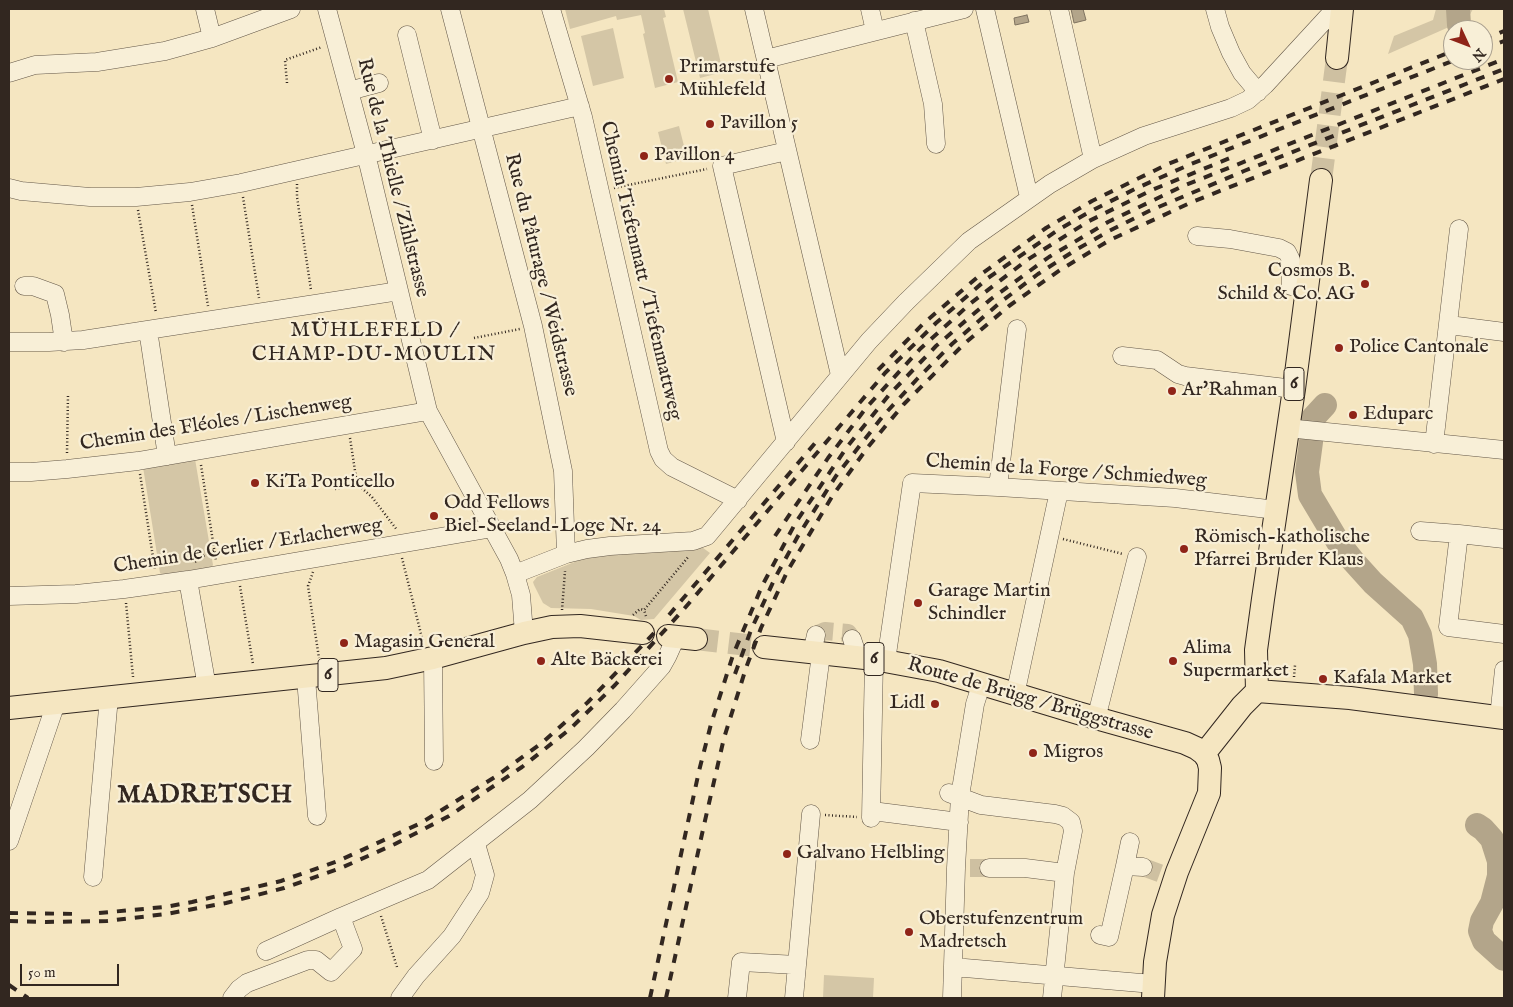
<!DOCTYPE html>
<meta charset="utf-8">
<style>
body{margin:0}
#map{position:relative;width:1513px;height:1007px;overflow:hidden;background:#f5e6c1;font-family:"IM FELL English",serif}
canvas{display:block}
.frame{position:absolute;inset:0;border:10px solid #322720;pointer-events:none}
.north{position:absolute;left:1443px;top:20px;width:50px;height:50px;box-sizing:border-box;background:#f8efd7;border:1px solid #a99f8e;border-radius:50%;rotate:133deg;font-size:14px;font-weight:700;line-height:20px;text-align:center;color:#322720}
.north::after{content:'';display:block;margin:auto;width:18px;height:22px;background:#8f2418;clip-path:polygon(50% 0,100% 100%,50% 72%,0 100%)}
.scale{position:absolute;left:20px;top:964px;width:99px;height:22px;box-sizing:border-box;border:2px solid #322720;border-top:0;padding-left:6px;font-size:15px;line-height:18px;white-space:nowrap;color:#322720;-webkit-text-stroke:4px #f8efd7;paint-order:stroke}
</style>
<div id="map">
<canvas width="1513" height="1007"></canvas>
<div class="frame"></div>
<div class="north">N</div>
<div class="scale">50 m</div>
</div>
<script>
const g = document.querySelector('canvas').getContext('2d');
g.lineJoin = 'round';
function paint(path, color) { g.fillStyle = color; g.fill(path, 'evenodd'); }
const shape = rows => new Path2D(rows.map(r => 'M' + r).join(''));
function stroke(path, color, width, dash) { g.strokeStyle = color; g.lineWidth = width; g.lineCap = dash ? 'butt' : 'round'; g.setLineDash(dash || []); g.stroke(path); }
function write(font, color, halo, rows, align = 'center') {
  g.font = font + ' "IM FELL English",serif'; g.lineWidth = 4.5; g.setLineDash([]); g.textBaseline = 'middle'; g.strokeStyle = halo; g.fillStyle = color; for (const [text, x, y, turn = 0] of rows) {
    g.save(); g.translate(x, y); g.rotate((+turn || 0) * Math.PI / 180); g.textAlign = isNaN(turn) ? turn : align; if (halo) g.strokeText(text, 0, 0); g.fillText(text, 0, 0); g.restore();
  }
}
const green = shape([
 [565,9,666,9,664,9,666,17,663,18,678,82,655,88,643,34,645,33,641,15,617,20,616,16,570,29],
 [683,9,708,9,723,72,700,78],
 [1436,9,1473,9,1468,18,1451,18,1449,27,1388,54,1394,36,1433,20],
 [613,28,624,78,593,86,581,36],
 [679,126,687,158,666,164,658,132],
 [195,459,213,565,210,569,165,577,160,573,143,467],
 [699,545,710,553,654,619,641,620,634,616,591,609,551,608,543,603,534,585,533,582,537,577,597,553],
 [824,975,874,978,873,998,823,998]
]);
const water = shape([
 [1071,9,1083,9,1086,20,1074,23,1071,9],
 [1027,15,1029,22,1015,25,1014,18,1027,15]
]);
const river = shape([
 [1458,9,1459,25],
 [1313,418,1325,405],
 [1311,442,1307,472,1310,495,1338,542,1354,562,1373,583,1412,618,1420,635,1425,664,1426,694],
 [1477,825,1483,829,1492,839,1499,861,1499,876,1492,903,1482,921,1480,931,1484,941,1504,959]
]);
const minorTunnel = shape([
 [816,635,825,631,848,633,852,639],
 [1143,867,1162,874],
 [970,868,989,868]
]);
const majorTunnel = shape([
 [1321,180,1337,58],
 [696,639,764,647]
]);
const path = shape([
 [287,83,285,60,322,47],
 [297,184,297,197,311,290],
 [614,188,707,169],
 [243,197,259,298],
 [192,205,208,306],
 [138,210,156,313],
 [474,338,520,329],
 [350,438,357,484,372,497,397,530],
 [67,453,68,395],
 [201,465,216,561],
 [140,474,155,570],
 [335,489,357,484],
 [1063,539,1123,554],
 [402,558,423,642],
 [195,562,206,554,215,550],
 [313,572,308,586,319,658],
 [240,586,253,664],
 [126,603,133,677],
 [562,610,565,571],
 [633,615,640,609,644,610],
 [646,616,644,610,689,556],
 [1220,671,1236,675],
 [1294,677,1295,665],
 [825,815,857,817],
 [381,916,397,967]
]);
const minor = shape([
 [205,9,212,38],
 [327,9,366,154,428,411,509,559,515,574,521,595,524,633],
 [450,9,533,326,563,471,566,554],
 [551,9,583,117,659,451,663,459,672,467,738,500],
 [754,9,840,375],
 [870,9,875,31],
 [985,9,1029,197],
 [1059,9,1093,159],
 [1215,9,1220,27,1231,53,1242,73,1258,92],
 [914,21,933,104,936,144],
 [407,35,433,140],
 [766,59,964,9],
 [9,73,35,65,97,62,165,51,212,38,291,9],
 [349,91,379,83],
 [9,188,21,191,90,197,136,197,190,192,241,183,580,106],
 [1197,236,1230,239,1279,248,1287,252,1291,260,1291,286,1306,287],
 [24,286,33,286,55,294,60,315,64,342],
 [1449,325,1504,332],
 [148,330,167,456],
 [9,342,49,342,83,340,399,291],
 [1122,356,1157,360,1178,374,1185,376,1294,389],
 [1287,428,1504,450],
 [786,442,722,166,787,151],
 [1434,444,1459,229],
 [9,472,31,472,67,469,138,461,428,411],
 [998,487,1017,329],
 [1420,531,1459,534],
 [1504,539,1459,534,1448,627,1504,634],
 [515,574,566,554,587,549,610,546,693,541,707,536,869,341,906,302,969,241,1050,184,1093,159,1144,136,1231,108,1248,100,1265,85,1335,9],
 [188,580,207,687],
 [9,596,76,594,124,589,188,580,493,528],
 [852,639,858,657],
 [812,653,816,635],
 [433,658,434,761],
 [886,661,912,483,998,487,1175,498,1276,510],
 [306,678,317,816],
 [1015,695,1059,491],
 [1499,717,1504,670],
 [1096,719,1137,557],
 [810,740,821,654],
 [949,793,981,805,1055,814,1063,816,1071,822,1073,831,1065,873,1052,998],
 [872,811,959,822],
 [871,818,874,659],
 [9,841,56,703],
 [1125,866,1130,842],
 [989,868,1025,868,1065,873],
 [93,877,109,697],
 [1100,935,1109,937,1125,866,1143,867],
 [266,951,341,917],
 [953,967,1153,984],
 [232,998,239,989,247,983,308,960,316,960,331,972,353,949,341,917,428,880,530,800,586,748,623,710,662,666,667,657,676,637],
 [400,998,416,976,452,936,480,893,485,875,476,844],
 [737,998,741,962,797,965,811,814],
 [794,998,797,965],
 [952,998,956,868,960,796,975,704,981,685]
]);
const major = shape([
 [1337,58,1342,9],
 [668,636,696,639],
 [764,647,874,659,939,671,1078,713,1185,743,1196,748,1204,754,1208,760,1210,768,1209,793,1177,872,1163,915,1155,962,1153,998],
 [1257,691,1256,650,1263,599,1294,389,1321,180],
 [1257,691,1350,698,1504,718],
 [9,708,386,668,433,658,524,633,552,627,580,626,643,633],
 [1204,754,1242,706,1257,691]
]);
const rail = shape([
 [1483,40,1504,31],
 [1483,49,1504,41],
 [878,370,924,323,980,275,1046,228,1092,201,1168,164,1453,51],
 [775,536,828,458,866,408,920,349,971,303,1027,260,1089,221,1152,190,1235,156],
 [669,615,816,442],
 [735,674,751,630,775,578,798,536,836,476,883,416,918,378,952,344,1002,301,1038,274,1074,251,1109,231,1149,211,1244,171,1504,69],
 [9,913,81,914],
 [99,913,165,907,192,902,281,881,338,861,421,823,495,777,543,742,588,702,656,631],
 [9,921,46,922,107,921,166,914,226,903,284,888,341,868,395,844,449,816,522,767,570,729,615,685,684,609,885,373,936,323,988,278,1058,230,1091,211,1137,188,1191,164,1455,60],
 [9,985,28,998],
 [650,998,699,771,711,724,733,655,762,586,796,522,847,447,889,395,936,346,991,299,1049,257,1108,222,1183,186,1504,59],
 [666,998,704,825,724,738,746,668,761,628,788,570,833,495,868,447,904,404,964,344,1009,306,1060,270,1110,240,1192,202,1504,79]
]);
const markers = [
 [669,79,5,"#8f2418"],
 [710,124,5,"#8f2418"],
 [644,156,5,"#8f2418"],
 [1365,284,5,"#8f2418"],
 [1339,348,5,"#8f2418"],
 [1172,391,5,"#8f2418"],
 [1353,415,5,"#8f2418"],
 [255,483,5,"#8f2418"],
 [434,516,5,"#8f2418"],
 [1184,549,5,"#8f2418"],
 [918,603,5,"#8f2418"],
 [344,643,5,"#8f2418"],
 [541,661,5,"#8f2418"],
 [1173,661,5,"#8f2418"],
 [1323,679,5,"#8f2418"],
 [935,704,5,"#8f2418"],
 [1033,753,5,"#8f2418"],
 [787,854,5,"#8f2418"],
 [909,932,5,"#8f2418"]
];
const shields = [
 [1294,384,20],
 [874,659,20],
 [328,675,20]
];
const shieldNames = [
 ["6",1294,384],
 ["6",874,659],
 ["6",328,675]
];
const poiNames = [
 ["Primarstufe",679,68],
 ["Mühlefeld",679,91],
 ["Pavillon 5",720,124],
 ["Pavillon 4",654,156],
 ["Cosmos B.",1355,272,"right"],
 ["Schild & Co. AG",1355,295,"right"],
 ["Police Cantonale",1349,348],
 ["Ar'Rahman",1182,391],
 ["Eduparc",1363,415],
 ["KiTa Ponticello",265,483],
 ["Odd Fellows",444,504],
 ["Biel-Seeland-Loge Nr. 24",444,527],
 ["Römisch-katholische",1194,538],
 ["Pfarrei Bruder Klaus",1194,561],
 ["Garage Martin",928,592],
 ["Schindler",928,615],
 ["Magasin General",354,643],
 ["Alima",1183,649],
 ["Supermarket",1183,672],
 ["Alte Bäckerei",551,661],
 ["Kafala Market",1333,679],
 ["Lidl",925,704,"right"],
 ["Migros",1043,753],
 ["Galvano Helbling",797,854],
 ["Oberstufenzentrum",919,920],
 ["Madretsch",919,943]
];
const streetNames = [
 ["Rue de la Thielle / Zihlstrasse",392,178,76],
 ["Chemin Tiefenmatt / Tiefenmattweg",640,271,77],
 ["Rue du Pâturage / Weidstrasse",540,275,76],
 ["Chemin des Fléoles / Lischenweg",216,424,-9],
 ["Chemin de la Forge / Schmiedweg",1066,472,4],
 ["Chemin de Cerlier / Erlacherweg",248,547,-9],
 ["Route de Brügg / Brüggstrasse",1030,700,16]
];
const neighbourhoodNames = [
 ["MÜHLEFELD /",374,332],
 ["CHAMP-DU-MOULIN",374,356]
];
const districtNames = [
 ["MADRETSCH",205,797]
];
paint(green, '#d4c6a6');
paint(water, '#b3a58a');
stroke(water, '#7f7360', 1);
stroke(river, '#b3a58a', 24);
stroke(minorTunnel, '#cec0a1', 18, [18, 9]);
stroke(majorTunnel, '#cec0a1', 22, [22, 11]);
stroke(minor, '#635748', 19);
stroke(major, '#322720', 24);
stroke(path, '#322720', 2.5, [1, 2.5]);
stroke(minor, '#f8efd7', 18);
stroke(major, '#f5e6c1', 22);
stroke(rail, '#322720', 4, [9, 9]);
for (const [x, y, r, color] of markers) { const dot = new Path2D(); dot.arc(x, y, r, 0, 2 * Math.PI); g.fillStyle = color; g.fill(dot); stroke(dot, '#f8efd7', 2); }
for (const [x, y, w] of shields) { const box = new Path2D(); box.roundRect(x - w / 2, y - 16.5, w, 33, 4); g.fillStyle = '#f8efd7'; g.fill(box); stroke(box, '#322720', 1); }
write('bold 19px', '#322720', null, shieldNames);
write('20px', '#322720', '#f8efd7', poiNames, 'left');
write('20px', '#322720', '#f8efd7', streetNames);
g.letterSpacing = '1px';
write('21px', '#322720', '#f8efd7', neighbourhoodNames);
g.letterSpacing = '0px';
g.letterSpacing = '1px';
write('bold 25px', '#322720', '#f8efd7', districtNames);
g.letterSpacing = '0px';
</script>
